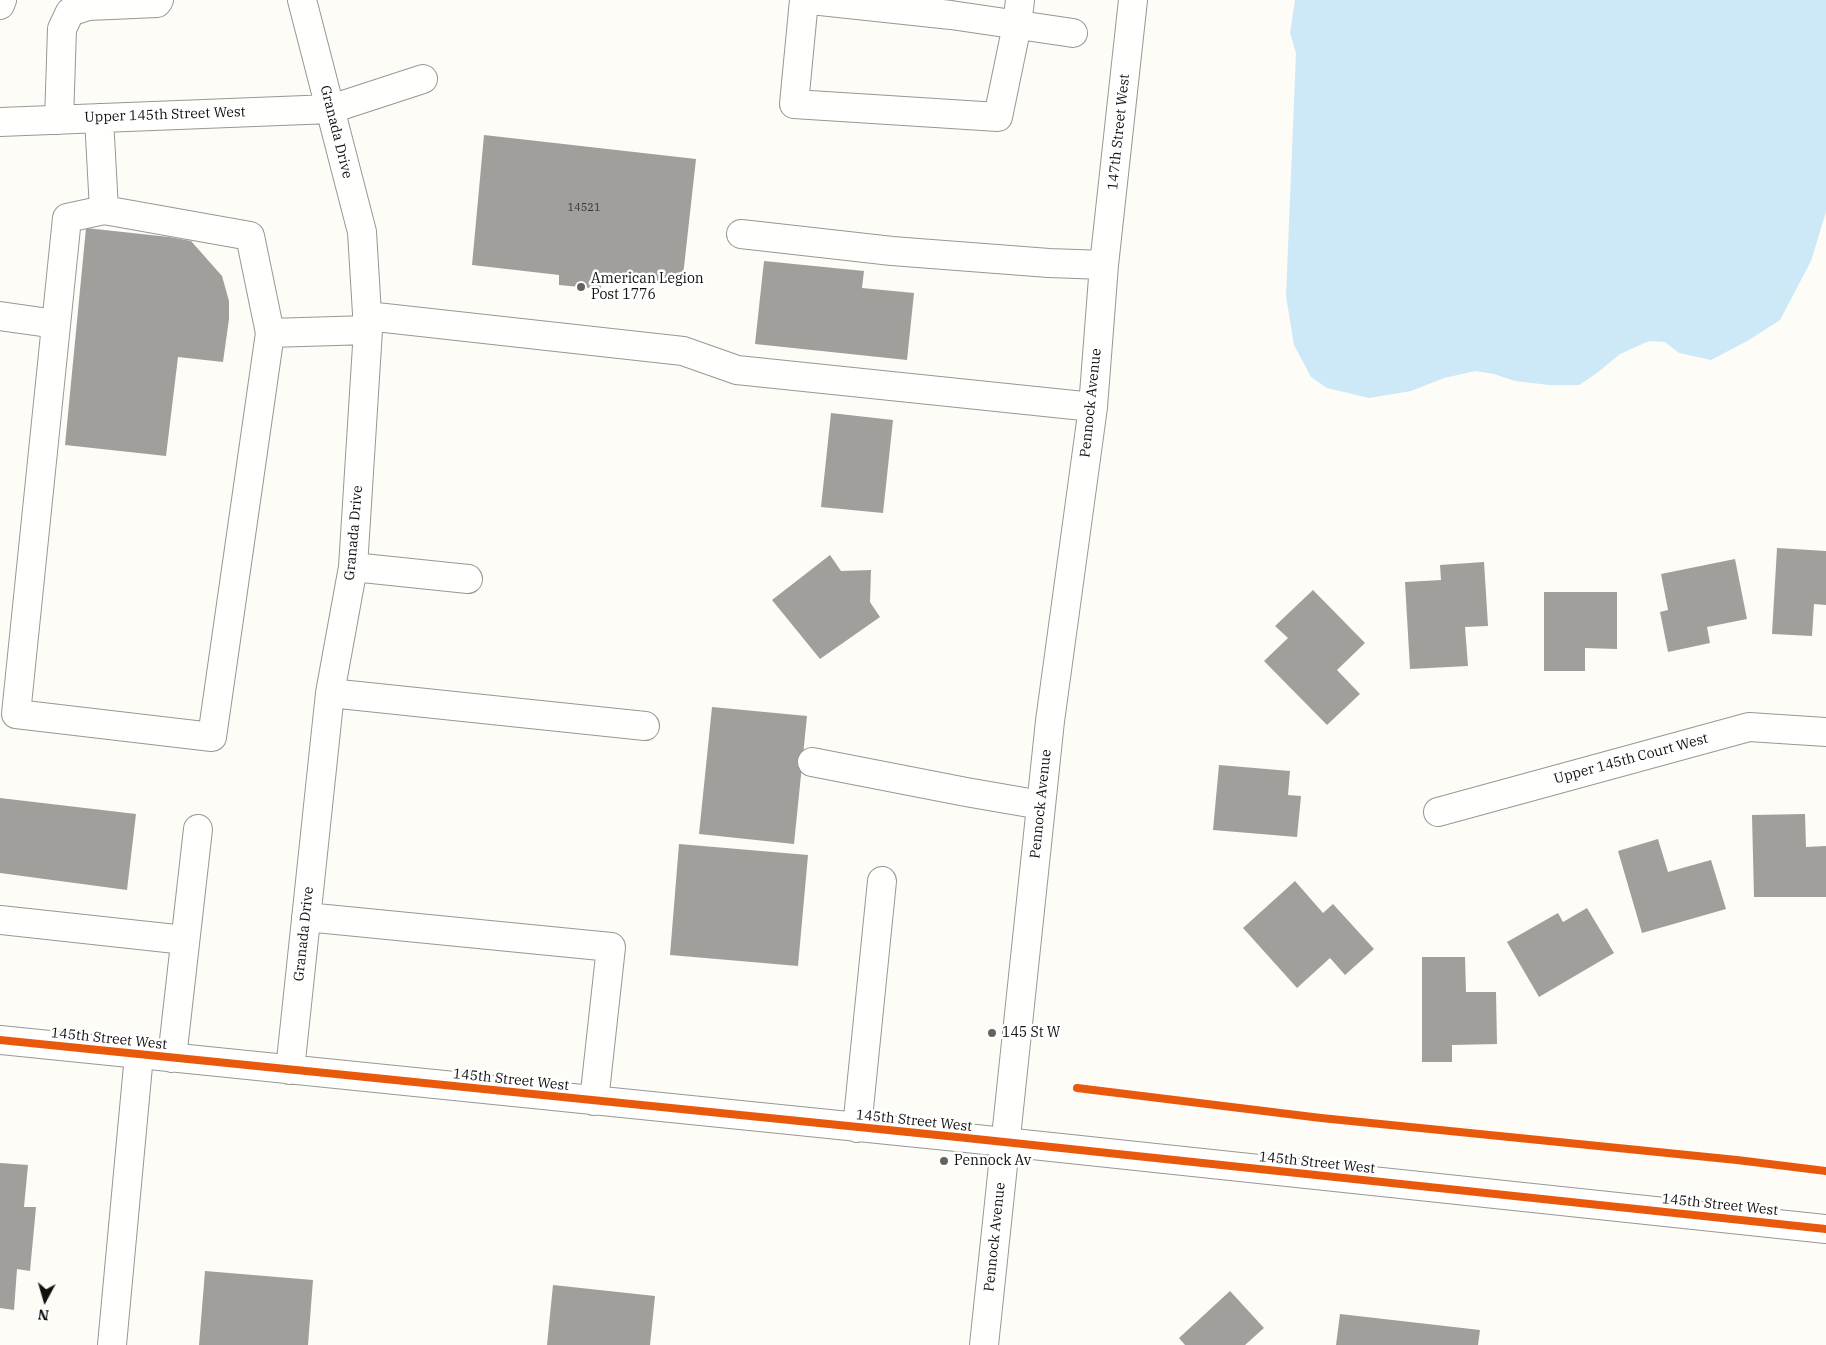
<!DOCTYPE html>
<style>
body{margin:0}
#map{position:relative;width:1826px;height:1345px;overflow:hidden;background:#fdfcf7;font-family:"IBM Plex Serif",serif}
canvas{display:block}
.north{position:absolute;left:20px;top:1275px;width:50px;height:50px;-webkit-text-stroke:4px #fff;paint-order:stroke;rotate:186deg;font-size:14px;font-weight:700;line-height:20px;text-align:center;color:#111}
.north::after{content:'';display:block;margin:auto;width:18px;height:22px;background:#111;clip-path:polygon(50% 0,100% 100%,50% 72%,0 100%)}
</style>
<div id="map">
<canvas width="1826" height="1345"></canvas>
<div class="north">N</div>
</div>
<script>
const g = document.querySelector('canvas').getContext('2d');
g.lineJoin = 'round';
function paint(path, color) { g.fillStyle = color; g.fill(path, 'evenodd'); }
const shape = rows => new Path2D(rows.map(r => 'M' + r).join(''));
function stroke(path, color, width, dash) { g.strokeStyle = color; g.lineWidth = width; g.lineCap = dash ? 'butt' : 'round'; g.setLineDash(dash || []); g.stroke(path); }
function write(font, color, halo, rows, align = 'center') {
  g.font = font + ' "IBM Plex Serif",serif'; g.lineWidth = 5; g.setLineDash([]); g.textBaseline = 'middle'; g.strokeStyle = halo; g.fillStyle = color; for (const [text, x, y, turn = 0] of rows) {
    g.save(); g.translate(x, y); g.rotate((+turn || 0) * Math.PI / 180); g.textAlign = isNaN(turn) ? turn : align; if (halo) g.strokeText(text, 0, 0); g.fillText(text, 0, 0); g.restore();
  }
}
const water = shape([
 [1295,0,1826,0,1826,212,1811,261,1780,320,1749,340,1711,360,1679,353,1665,342,1649,341,1620,354,1597,373,1579,385,1549,385,1515,381,1494,374,1475,371,1444,378,1411,391,1369,398,1327,388,1311,377,1294,345,1286,296,1296,53,1290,33]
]);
const building = shape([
 [484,135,696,159,682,285,602,278,601,289,559,285,559,275,472,265],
 [86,228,169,237,191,241,222,276,229,301,229,319,223,362,178,357,166,456,65,445],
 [764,261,864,271,862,288,914,293,907,360,755,344],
 [831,413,893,420,883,513,821,507],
 [1777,548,1826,551,1826,605,1814,604,1812,636,1772,634],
 [830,555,841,571,871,570,870,602,880,617,820,659,772,600],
 [1735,559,1747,619,1707,627,1710,643,1668,652,1660,612,1668,610,1661,574],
 [1484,562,1488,626,1465,627,1468,666,1410,669,1405,582,1441,580,1440,565],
 [1313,590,1365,643,1337,670,1360,694,1327,725,1264,661,1288,638,1275,626],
 [1544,592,1617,592,1617,649,1585,648,1585,671,1544,671],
 [712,707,807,716,794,844,699,834],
 [1219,765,1290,771,1288,795,1301,796,1297,837,1213,830],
 [0,798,136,814,127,890,0,873],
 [1805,814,1806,847,1826,846,1826,897,1754,897,1752,815],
 [1658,839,1668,872,1711,860,1726,909,1642,933,1618,851],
 [679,844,808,855,798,966,670,955],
 [1295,881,1323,913,1333,904,1374,949,1345,975,1330,958,1297,988,1243,928],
 [1587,908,1614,953,1539,997,1507,942,1558,913,1563,922],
 [1422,957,1465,957,1466,992,1496,992,1497,1044,1452,1045,1452,1062,1422,1062],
 [0,1163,28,1165,24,1207,36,1207,30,1271,17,1269,14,1310,0,1308],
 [205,1271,313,1280,308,1345,199,1345],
 [553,1285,655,1296,650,1345,547,1345],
 [1230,1291,1264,1328,1245,1345,1185,1345,1179,1338],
 [1340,1314,1480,1330,1478,1345,1336,1345]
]);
const minor = shape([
 [804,0,794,104,998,117,1017,25,1020,0],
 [811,0,951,15,1073,33],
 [0,5,2,0],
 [99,118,104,210,250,236,270,333,368,330],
 [59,120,62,29,70,12,88,6,157,3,159,0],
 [0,122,331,109,423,79],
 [104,210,67,218,16,714,212,737,270,333],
 [741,234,892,251,1049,263,1104,265],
 [0,316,56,324],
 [367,316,683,351,737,370,1093,407],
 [353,567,468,579],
 [330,693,645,726],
 [812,762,966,792,1041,805],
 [1438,812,1749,727,1826,732],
 [306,917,611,947,594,1101],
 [0,920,185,940],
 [0,1040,957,1137,1826,1229],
 [172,1058,198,829],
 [290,1070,330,693,353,567,368,330,362,232,302,0],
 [857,1128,882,881],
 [112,1345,139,1055],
 [984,1345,1050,721,1093,407,1104,265,1133,0]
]);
const cycleway = shape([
 [0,1040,957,1137,1826,1229],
 [1077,1088,1321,1118,1737,1160,1826,1171]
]);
const markers = [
 [581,287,5,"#646362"],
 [992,1033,5,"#646362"],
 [944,1161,5,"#646362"]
];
const numberNames = [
 ["14521",584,208]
];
const streetNames = [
 ["Upper 145th Street West",165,115,-2],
 ["Granada Drive",336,132,76],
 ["147th Street West",1119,132,-84],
 ["Pennock Avenue",1091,403,-84],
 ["Granada Drive",354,533,-85],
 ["Upper 145th Court West",1631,759,-15],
 ["Pennock Avenue",1041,804,-84],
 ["Granada Drive",304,934,-84],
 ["145th Street West",109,1039,6],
 ["145th Street West",511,1080,6],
 ["145th Street West",914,1121,6],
 ["145th Street West",1317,1163,6],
 ["145th Street West",1720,1205,6],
 ["Pennock Avenue",995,1237,-84]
];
const poiNames = [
 ["American Legion",591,279],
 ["Post 1776",591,295],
 ["145 St W",1002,1033],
 ["Pennock Av",954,1161]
];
paint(water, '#cde8f7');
paint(building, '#a19f9c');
stroke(minor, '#979795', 30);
stroke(minor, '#fffffe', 28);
stroke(cycleway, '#e8590c', 8);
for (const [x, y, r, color] of markers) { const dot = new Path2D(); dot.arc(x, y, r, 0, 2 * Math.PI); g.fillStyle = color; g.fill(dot); stroke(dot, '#fff', 2); }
write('11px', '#353434', null, numberNames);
write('14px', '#111', '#fff', streetNames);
write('14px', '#111', '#fff', poiNames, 'left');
</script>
